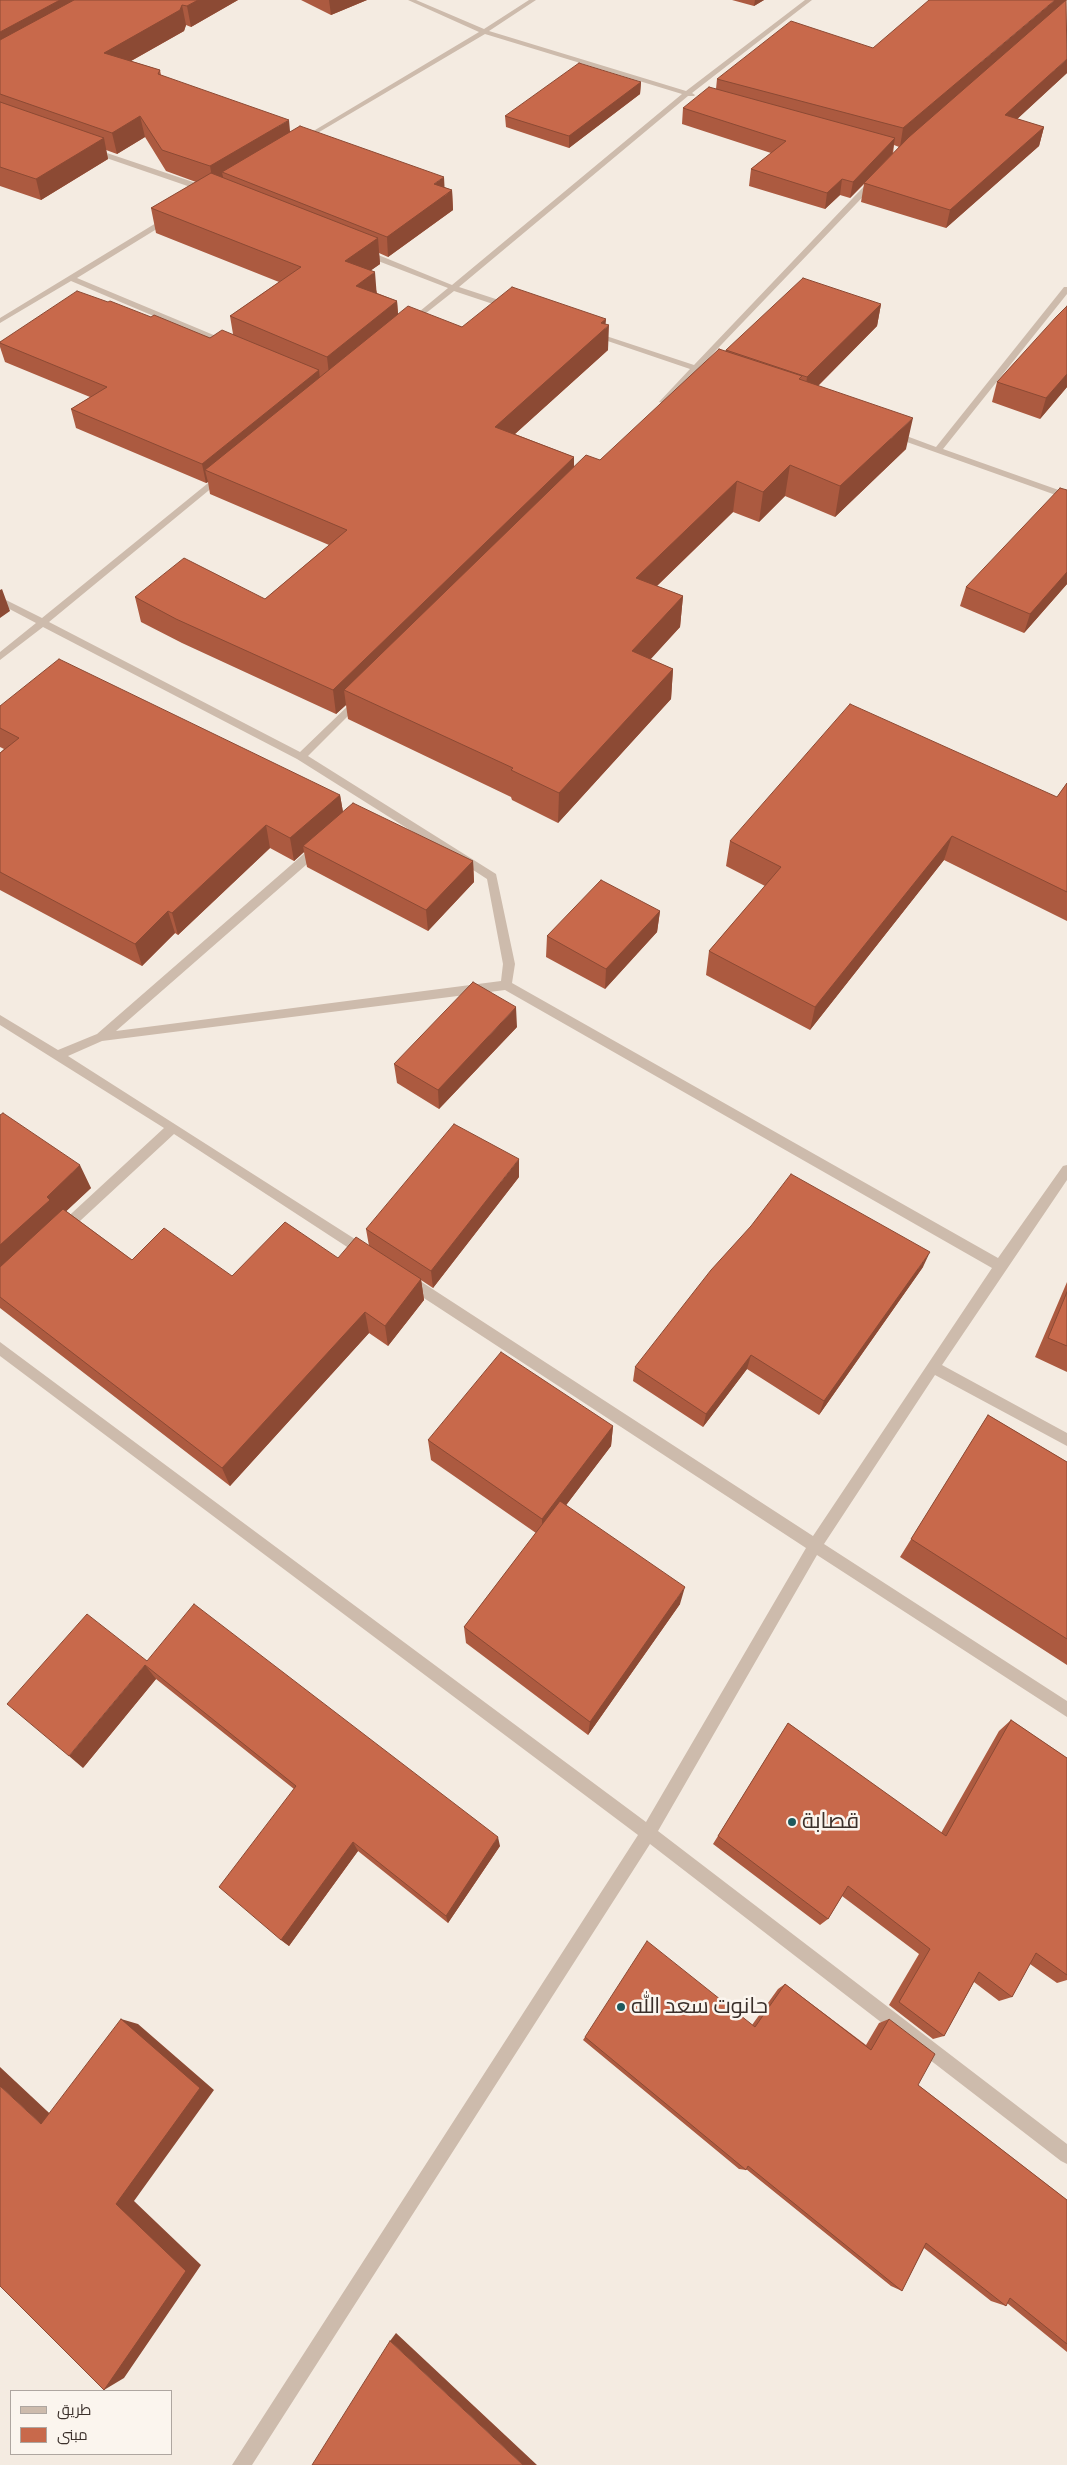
<!DOCTYPE html>
<meta charset="utf-8">
<style>
body{margin:0}
#map{position:relative;width:1067px;height:2465px;overflow:hidden;background:#f4ebe1;font-family:"PT Sans Narrow",Cairo,sans-serif}
canvas{display:block}
.legend{position:absolute;left:10px;top:2390px;width:162px;height:65px;box-sizing:border-box;background:#fbf5ee;border:1px solid #aea6a0;margin:0;padding:6px 9px;list-style:none;font-size:15px;color:#3b302b}
.legend li{display:flex;align-items:center;gap:10px;height:25px}
.legend b{width:25px;border:1px solid #aea6a0}
</style>
<div id="map">
<canvas width="1067" height="2465"></canvas>
<ul class="legend">
<li><b style="height:6px;background:#cdbbac"></b>طريق</li>
<li><b style="height:14px;background:#c8694b"></b>مبنى</li>
</ul>
</div>
<script>
const g = document.querySelector('canvas').getContext('2d');
g.lineJoin = 'round';
const shape = rows => new Path2D(rows.map(r => 'M' + r).join(''));
function paint(path, color) { g.fillStyle = color; g.fill(path, 'evenodd'); }
function stroke(path, color, width, dash) { g.strokeStyle = color; g.lineWidth = width; g.lineCap = dash ? 'butt' : 'round'; g.setLineDash(dash || []); g.stroke(path); }
function write(font, color, halo, rows, align = 'center') {
  g.font = font + ' "PT Sans Narrow",Cairo,sans-serif'; g.lineWidth = 5; g.setLineDash([]); g.textBaseline = 'middle'; g.strokeStyle = halo; g.fillStyle = color; for (const [text, x, y, turn = 0] of rows) {
    g.save(); g.translate(x, y); g.rotate((+turn || 0) * Math.PI / 180); g.textAlign = isNaN(turn) ? turn : align; if (halo) g.strokeText(text, 0, 0); g.fillText(text, 0, 0); g.restore();
  }
}
const minor = shape([
 [408,0,416,0,484,29,529,0,536,0,489,31,686,91,805,0,812,0,692,93,695,95,694,96,688,96,459,287,511,304,511,308,505,308,454,291,411,325,408,325,408,321,448,288,360,254,360,250,366,250,452,285,682,94,485,34,304,141,300,141,300,139,479,32,408,0],
 [92,148,208,187,209,189,202,191,89,152,88,150,92,148],
 [871,179,878,181,700,367,715,372,715,376,697,372,666,404,659,402,690,369,590,335,597,333,694,365,871,179],
 [166,217,173,219,77,278,228,341,228,345,222,345,71,281,0,323,0,318,166,217],
 [1064,287,1067,287,1067,294,943,449,1067,493,1067,499,890,436,889,434,893,431,936,447,1064,287],
 [218,475,225,477,49,622,300,752,355,699,361,699,361,703,308,756,496,874,515,964,512,983,998,1258,1063,1166,1067,1165,1067,1180,942,1365,1067,1433,1067,1446,935,1375,824,1544,1067,1701,1067,1717,817,1555,658,1831,1067,2144,1067,2164,1061,2161,650,1844,252,2465,232,2465,638,1835,0,1356,0,1342,646,1822,806,1548,404,1285,403,1281,404,1277,409,1275,414,1277,813,1536,992,1268,505,990,102,1041,68,1056,369,1248,371,1252,369,1256,365,1257,361,1256,174,1134,67,1233,63,1234,59,1233,57,1229,59,1225,164,1128,0,1025,0,1015,58,1050,97,1034,314,845,318,844,322,845,322,851,116,1031,501,981,503,964,487,879,467,866,297,759,43,627,0,660,0,652,36,623,0,604,0,597,42,618,218,475]
]);
const wall = shape([
 [0,0,238,0,191,27,186,25,184,31,131,61,160,70,161,75,290,132,452,190,453,210,388,257,379,253,380,264,370,271,377,293,397,301,398,314,462,327,606,319,605,324,608,350,515,434,574,457,574,467,600,460,726,350,881,304,877,326,818,386,906,449,835,517,785,496,759,522,733,512,657,586,683,596,680,627,650,659,673,669,671,699,558,823,512,800,511,797,348,719,346,705,336,714,182,643,141,622,135,597,265,599,329,545,210,494,208,482,206,483,76,428,71,409,90,397,5,362,0,347,0,342,151,317,210,338,233,334,230,316,279,282,156,233,151,208,196,182,166,171,145,137,117,154,106,150,108,159,41,200,0,186],
 [301,0,367,0,331,15],
 [732,0,764,0,754,6],
 [873,48,1067,73,1017,119,1044,127,1039,146,946,228,861,202,864,184,850,198,840,195,825,209,749,186,751,169,771,153,682,124,683,108,716,89,717,79],
 [894,145,899,147,893,154],
 [641,82,640,94,569,148,506,127,505,116],
 [1067,306,1067,387,1040,419,992,402,997,382],
 [1067,490,1067,584,1024,633,960,606,966,587],
 [0,706,340,795,343,812,473,861,474,882,428,931,307,867,304,852,294,861,270,848,178,935,175,933,142,966,0,890,0,753,4,749,0,747],
 [1067,783,1067,921,944,860,810,1030,706,975,709,951,765,886,726,866,730,841,1057,797],
 [660,911,657,932,605,989,546,957,547,936],
 [517,1027,439,1109,397,1083,394,1064],
 [0,1115,91,1188,66,1211,132,1260,232,1276,338,1258,369,1246,366,1229,519,1177,433,1288,421,1280,424,1300,388,1346,369,1333,230,1486,0,1308],
 [923,1267,819,1415,747,1369,703,1427,633,1381,635,1367],
 [1067,1282,1067,1372,1035,1357],
 [988,1415,1067,1462,1067,1665,900,1557],
 [613,1426,611,1446,566,1505,680,1604,588,1735,466,1643,464,1627,536,1533,431,1460,428,1440],
 [147,1661,500,1846,448,1923,358,1851,289,1946,281,1940,294,1789,156,1679,83,1768],
 [1011,1720,1067,1758,1067,1980,1057,1983,1030,1964,1012,1997,999,2001,974,1982,944,2036,933,2039,889,2005,919,1954,842,1896,828,1919,820,1925,713,1844,788,1723,941,1833,999,1731],
 [785,1984,866,2045,879,2023,889,2019,918,2085,1067,2200,1067,2352,1007,2303,1006,2306,991,2301,924,2248,902,2291,891,2286,746,2169,746,2170,739,2169,583,2040,585,2037,752,2025,778,1989]
]);
const shadedWall = shape([
 [60,0,82,0,0,56,0,32],
 [198,0,238,0,191,27,187,6],
 [329,0,367,0,331,15],
 [755,0,764,0,754,6],
 [1055,0,1067,0,900,147,903,128],
 [182,5,186,25,184,31,108,74,104,53],
 [1067,59,1067,73,1001,134,1005,115],
 [641,82,640,94,569,148,569,136],
 [140,116,145,137,117,154,112,133],
 [289,120,291,142,222,172,224,182,214,188,210,166],
 [1044,127,1039,146,946,228,950,210],
 [104,138,108,159,41,200,36,179],
 [895,138,892,154,850,198,853,182],
 [444,177,445,196,452,190,453,210,388,257,387,237,434,184],
 [842,179,840,195,825,209,827,193],
 [378,238,380,264,347,287,345,261],
 [375,272,377,298,356,286],
 [397,301,399,327,330,383,327,357],
 [881,304,877,326,804,400,807,377],
 [606,319,605,329,609,325,608,350,496,451,495,427],
 [319,370,321,390,205,470,208,482,206,483,202,464],
 [1067,374,1067,387,1040,419,1046,398],
 [913,418,906,449,835,517,840,486],
 [574,457,574,481,344,690,346,705,336,714,333,690],
 [790,465,785,496,759,522,763,492],
 [737,481,733,512,634,608,636,578],
 [1067,572,1067,584,1024,633,1030,614],
 [2,589,10,611,0,618,0,590],
 [683,596,680,627,630,682,632,651],
 [673,669,671,699,558,823,559,793],
 [340,795,344,818,303,846,304,852,294,861,290,838],
 [266,825,270,848,178,935,172,913],
 [952,836,944,860,810,1030,815,1007],
 [473,861,474,882,428,931,426,910],
 [168,911,175,933,142,966,135,944],
 [660,911,657,932,605,989,606,969],
 [516,1007,517,1027,439,1109,438,1090],
 [519,1159,519,1177,433,1288,431,1271],
 [80,1165,91,1188,59,1218,0,1278,0,1245,47,1197],
 [930,1252,923,1267,819,1415,824,1401],
 [421,1279,424,1300,388,1346,385,1326],
 [365,1312,369,1333,230,1486,222,1468],
 [751,1355,747,1369,703,1427,706,1414],
 [613,1426,611,1446,542,1537,542,1519],
 [685,1587,680,1604,588,1735,590,1722],
 [145,1665,156,1679,83,1768,69,1756],
 [498,1837,500,1846,448,1923,446,1916],
 [353,1842,358,1851,289,1946,281,1940],
 [121,2019,138,2024,214,2090,134,2201,201,2265,124,2378,104,2390,116,2204],
 [0,2067,62,2125,41,2124,0,2086],
 [396,2333,537,2465,523,2465,390,2341]
]);
const building = shape([
 [0,0,60,0,0,32,0,0],
 [74,0,198,0,187,6,182,5,180,10,104,53,160,70,158,74,289,120,210,166,162,150,140,116,112,133,0,94,0,40,74,0],
 [929,0,1055,0,903,128,717,79,791,21,873,48,929,0],
 [1066,0,1067,59,1005,115,1044,127,950,210,864,183,909,137,1066,0],
 [579,63,641,82,569,136,505,116,579,63],
 [709,87,895,138,853,182,842,179,827,193,751,169,786,141,683,108,709,87],
 [0,102,104,138,36,179,0,167,0,102],
 [300,126,444,177,434,184,452,190,387,237,222,172,300,126],
 [211,173,378,238,345,261,375,272,356,286,397,301,327,357,230,316,301,267,151,208,211,173],
 [803,278,881,304,807,377,726,350,803,278],
 [512,287,606,319,601,323,609,325,495,427,574,457,333,690,176,619,135,597,184,558,265,599,347,530,205,470,408,306,462,327,512,287],
 [77,291,108,302,110,301,151,317,154,315,210,338,222,330,319,370,202,464,71,409,107,387,0,343,0,342,77,291],
 [1067,306,1067,374,1046,398,997,382,1056,317,1067,306],
 [719,349,802,376,799,379,913,418,840,486,790,465,763,492,737,481,636,578,683,596,632,651,673,669,559,793,511,770,513,768,344,690,586,455,600,460,719,349],
 [1060,488,1067,490,1067,572,1030,614,966,587,1060,488],
 [59,659,340,795,290,838,266,825,172,913,168,911,135,944,0,872,0,753,19,738,0,728,0,706,59,659],
 [850,704,1057,797,1067,783,1067,892,952,836,815,1007,709,951,781,867,730,841,850,704],
 [353,803,473,861,426,910,303,846,353,803],
 [601,880,660,911,606,969,547,936,601,880],
 [473,982,516,1007,438,1090,394,1064,473,982],
 [3,1113,80,1165,47,1197,50,1200,0,1245,0,1115,3,1113],
 [454,1124,519,1159,431,1271,366,1229,454,1124],
 [791,1174,930,1252,824,1401,751,1355,706,1414,635,1367,711,1270,751,1226,791,1174],
 [63,1209,132,1260,164,1228,232,1276,285,1222,338,1258,356,1237,421,1279,385,1326,365,1312,222,1468,0,1297,0,1267,63,1209],
 [1067,1292,1067,1346,1048,1338,1067,1292],
 [501,1352,613,1426,542,1519,428,1440,501,1352],
 [988,1415,1067,1462,1067,1639,911,1539,988,1415],
 [560,1501,685,1587,590,1722,464,1627,560,1501],
 [194,1604,498,1837,446,1916,353,1842,281,1940,219,1887,296,1786,145,1665,69,1756,7,1704,87,1614,147,1661,194,1604],
 [1011,1720,1067,1758,1067,1975,1036,1953,1012,1997,979,1972,944,2036,899,2002,930,1949,848,1886,828,1919,718,1836,788,1723,946,1836,1011,1720],
 [647,1941,755,2027,785,1984,871,2050,889,2019,935,2054,918,2085,1067,2200,1067,2344,1010,2298,1006,2306,926,2243,902,2291,748,2166,746,2170,585,2037,647,1941],
 [121,2019,200,2088,116,2204,186,2271,104,2390,0,2286,0,2086,41,2124,121,2019],
 [390,2341,523,2465,312,2465,390,2341]
]);
const markers = [
 [792,1822,5,"#1f5a5e"],
 [621,2007,5,"#1f5a5e"]
];
const nearPoinames = [
 ["قصابة",802,1822],
 ["حانوت سعد الله",631,2007]
];
paint(minor, '#cdbbac');
paint(wall, '#ac5a40');
paint(shadedWall, '#8c4a34');
paint(building, '#c8694b');
stroke(building, '#8c4a34', 1);
for (const [x, y, r, color] of markers) { const dot = new Path2D(); dot.arc(x, y, r, 0, 2 * Math.PI); g.fillStyle = color; g.fill(dot); stroke(dot, '#fbf5ee', 2); }
write('22px', '#3b302b', '#fbf5ee', nearPoinames, 'left');
</script>
